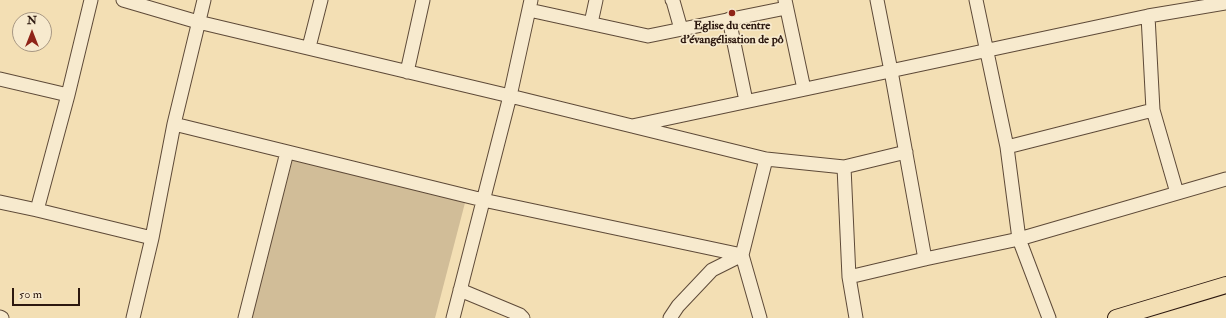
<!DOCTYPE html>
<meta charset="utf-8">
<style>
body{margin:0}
#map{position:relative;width:1226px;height:318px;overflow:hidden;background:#f3dfb4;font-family:"IM FELL Double Pica",serif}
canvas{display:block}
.north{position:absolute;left:12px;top:12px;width:40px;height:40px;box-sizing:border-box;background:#f7eace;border:1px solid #a69682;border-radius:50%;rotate:0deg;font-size:11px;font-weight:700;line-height:16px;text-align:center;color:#2c180f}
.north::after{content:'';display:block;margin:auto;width:14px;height:18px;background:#8f2418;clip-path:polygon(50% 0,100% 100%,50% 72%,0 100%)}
.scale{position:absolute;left:12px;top:288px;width:68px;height:18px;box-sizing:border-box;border:2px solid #2c180f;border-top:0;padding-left:5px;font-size:12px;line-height:14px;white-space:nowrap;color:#2c180f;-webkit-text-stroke:3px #f7eace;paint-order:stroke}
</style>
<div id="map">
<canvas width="1226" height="318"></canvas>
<div class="north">N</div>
<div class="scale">50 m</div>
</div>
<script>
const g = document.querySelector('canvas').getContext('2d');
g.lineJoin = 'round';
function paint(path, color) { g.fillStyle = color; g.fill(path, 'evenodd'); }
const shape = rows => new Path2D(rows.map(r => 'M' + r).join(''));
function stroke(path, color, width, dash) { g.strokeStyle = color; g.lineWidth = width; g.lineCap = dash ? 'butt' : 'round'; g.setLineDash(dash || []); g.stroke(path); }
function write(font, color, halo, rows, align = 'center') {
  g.font = font + ' "IM FELL Double Pica",serif'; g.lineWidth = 3.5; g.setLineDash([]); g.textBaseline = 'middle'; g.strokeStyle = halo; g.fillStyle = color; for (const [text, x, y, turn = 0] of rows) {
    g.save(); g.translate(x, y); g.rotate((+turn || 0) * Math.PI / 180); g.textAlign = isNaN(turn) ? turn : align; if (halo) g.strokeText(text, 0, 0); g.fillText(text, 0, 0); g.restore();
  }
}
const green = shape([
 [294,155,466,199,435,318,250,318]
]);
const minor = shape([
 [123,0,198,22,510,96,453,318],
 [531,0,510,96,766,159,844,167,849,277,856,318],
 [672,0,673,1,681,29],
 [785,0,804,89],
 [877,0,891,71,925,259],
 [976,0,1007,147,1019,239,1049,318],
 [529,10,648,36,786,8],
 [1148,16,1153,110,1177,193],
 [729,19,746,101],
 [591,23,596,0],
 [309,47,321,0],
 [407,72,423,0],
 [0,79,68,95],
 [174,124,483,200,742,255],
 [632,126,1148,16,1226,3],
 [1007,147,1153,110],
 [844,167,906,152],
 [0,202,37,210,152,238],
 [37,210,68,95,91,0],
 [849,277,925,259,1019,239,1226,179],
 [460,290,520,315,523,318],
 [0,317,2,318],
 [133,318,152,238,174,124,204,0],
 [245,318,287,152],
 [670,318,678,306,712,270,742,255],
 [760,318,742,255,766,159]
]);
const major = shape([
 [1116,318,1226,285]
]);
const markers = [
 [732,13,4,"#8f2418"]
];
const poiNames = [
 ["Eglise du centre",732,26],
 ["d'évangélisation de pô",732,40]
];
paint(green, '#d1bd98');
stroke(minor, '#5e4a38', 15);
stroke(major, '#2c180f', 18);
stroke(minor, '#f7eace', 13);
stroke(major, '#f3dfb4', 16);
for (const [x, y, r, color] of markers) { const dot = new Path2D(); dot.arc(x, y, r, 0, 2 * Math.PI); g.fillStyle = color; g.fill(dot); stroke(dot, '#f7eace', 1.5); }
write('bold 12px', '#2c180f', '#f7eace', poiNames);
</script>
